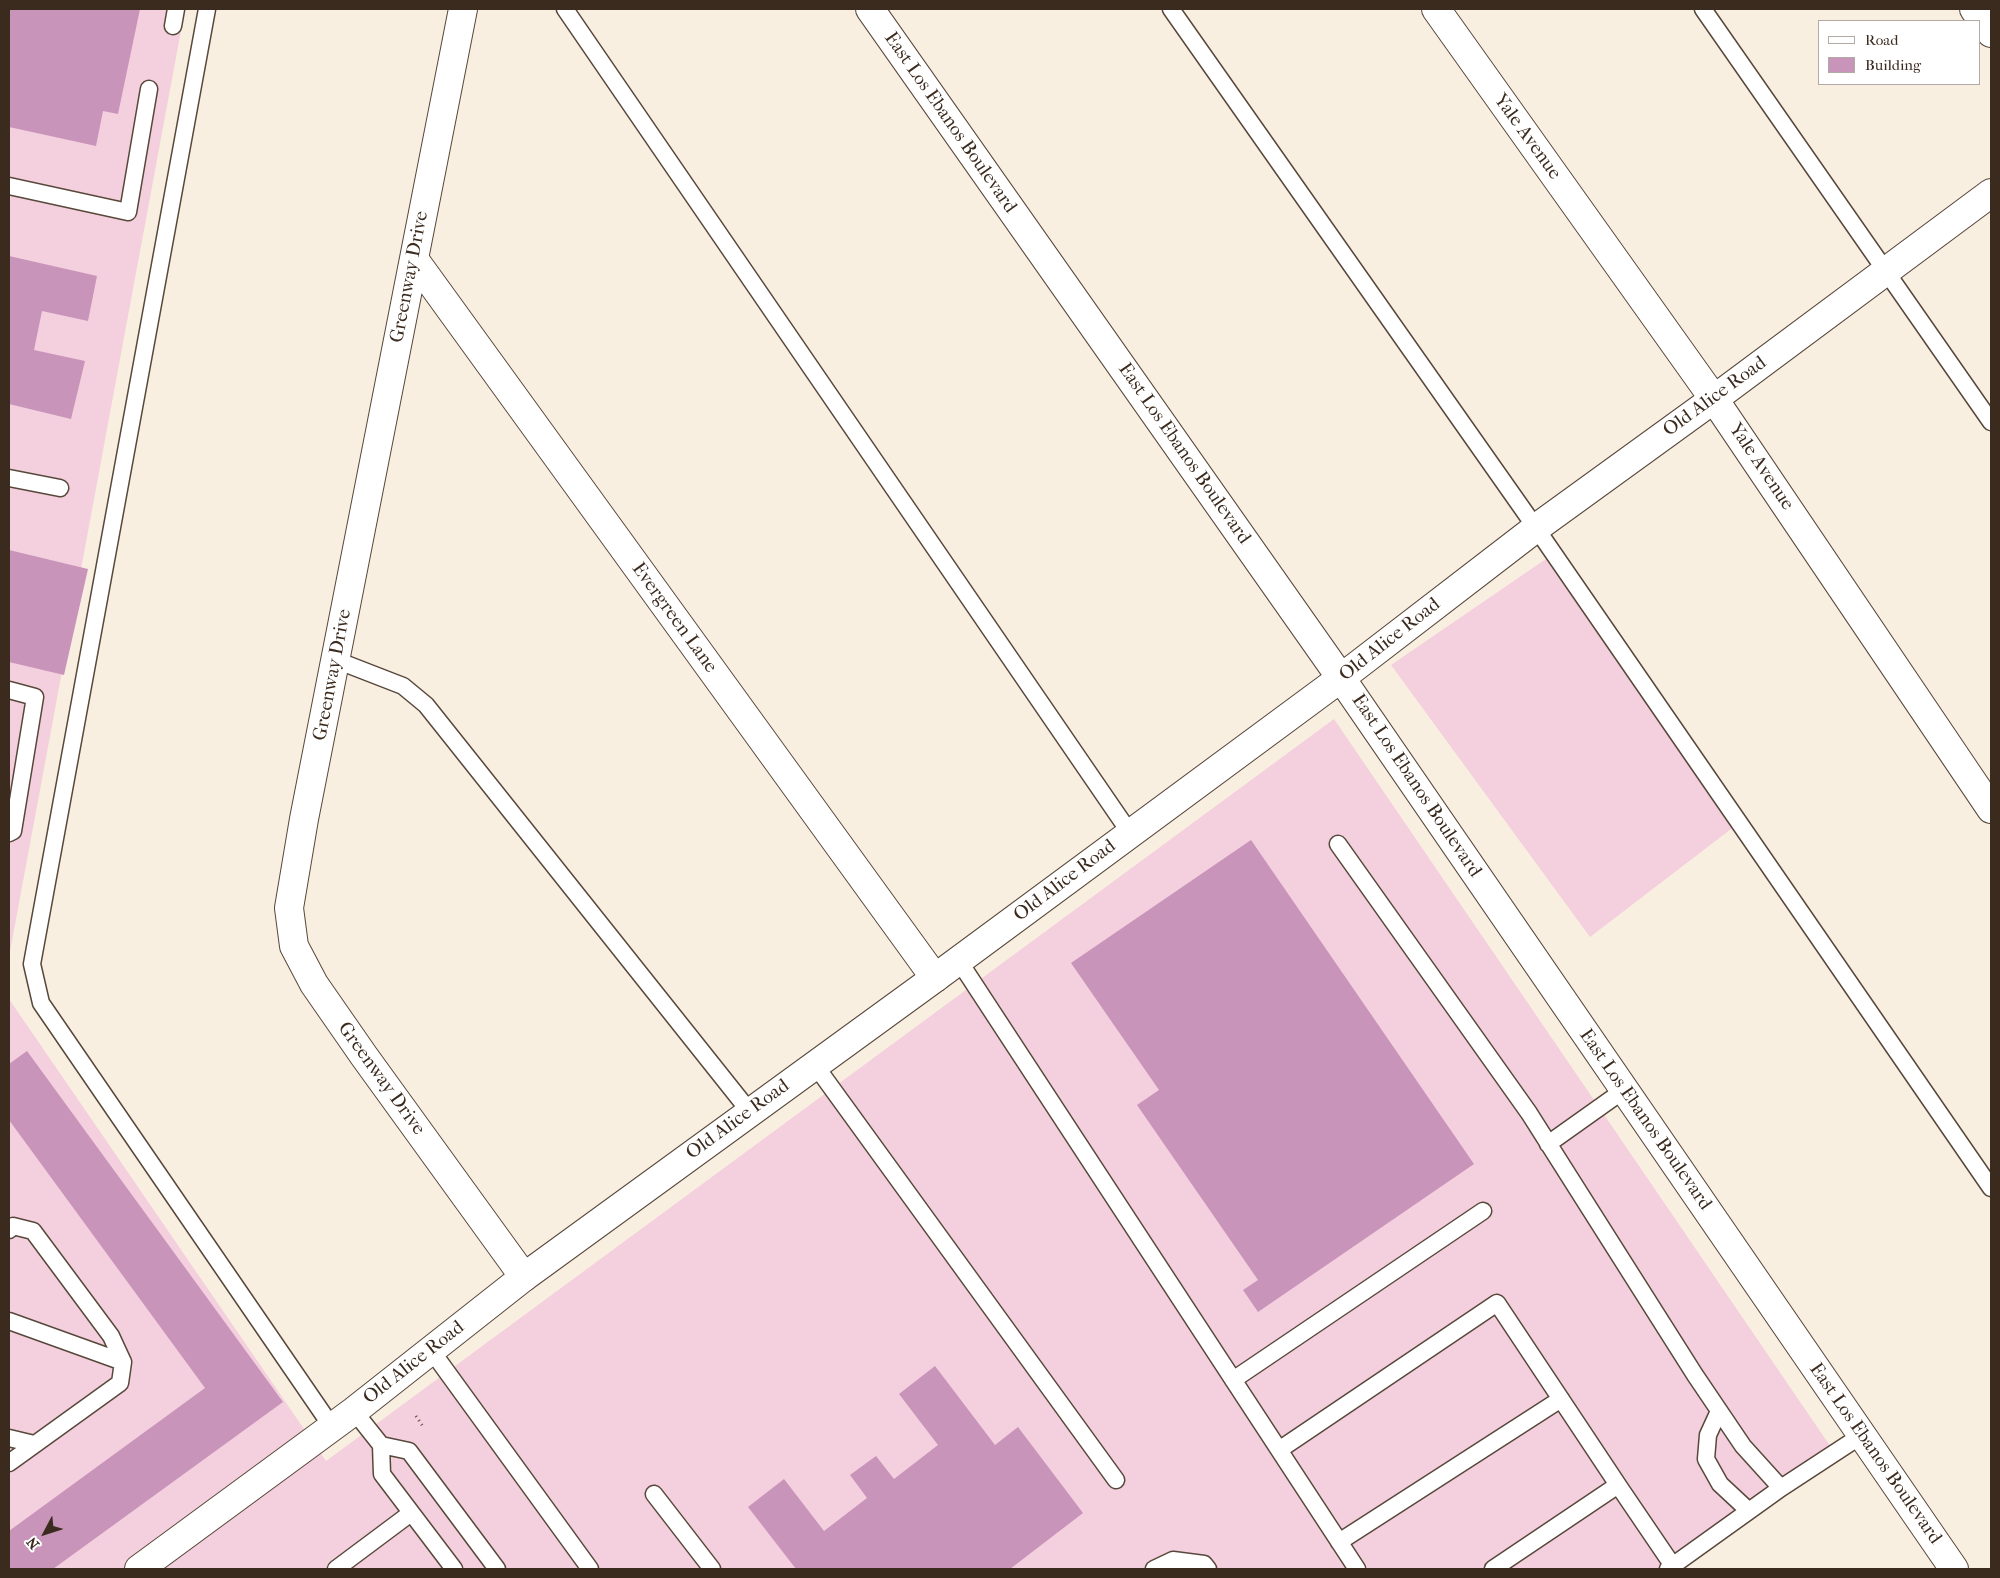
<!DOCTYPE html>
<style>
body{margin:0}
#map{position:relative;width:2000px;height:1578px;overflow:hidden;background:#f9efe0;font-family:"IM FELL French Canon",serif}
canvas{display:block}
.frame{position:absolute;inset:0;border:10px solid #3b2a1e;pointer-events:none}
.legend{position:absolute;left:1818px;top:20px;width:162px;height:65px;box-sizing:border-box;background:#fff;border:1px solid #b1aaa5;margin:0;padding:6px 9px;list-style:none;font-size:15px;color:#3b2a1e}
.legend li{display:flex;align-items:center;gap:10px;height:25px}
.legend b{width:25px;border:1px solid #b1aaa5}
.north{position:absolute;left:20px;top:1508px;width:50px;height:50px;-webkit-text-stroke:4px #fff;paint-order:stroke;rotate:230deg;font-size:14px;font-weight:700;line-height:20px;text-align:center;color:#3b2a1e}
.north::after{content:'';display:block;margin:auto;width:18px;height:22px;background:#3b2a1e;clip-path:polygon(50% 0,100% 100%,50% 72%,0 100%)}
</style>
<div id="map">
<canvas width="2000" height="1578"></canvas>
<div class="frame"></div>
<ul class="legend">
<li><b style="height:6px;background:#fff"></b>Road</li>
<li><b style="height:14px;background:#c894ba"></b>Building</li>
</ul>
<div class="north">N</div>
</div>
<script>
const g = document.querySelector('canvas').getContext('2d');
g.lineJoin = 'round';
function paint(path, color) { g.fillStyle = color; g.fill(path, 'evenodd'); }
const shape = rows => new Path2D(rows.map(r => 'M' + r).join(''));
function stroke(path, color, width, dash) { g.strokeStyle = color; g.lineWidth = width; g.lineCap = dash ? 'butt' : 'round'; g.setLineDash(dash || []); g.stroke(path); }
function write(font, color, halo, rows, align = 'center') {
  g.font = font + ' "IM FELL French Canon",serif'; g.lineWidth = 4.5; g.setLineDash([]); g.textBaseline = 'middle'; g.strokeStyle = halo; g.fillStyle = color; for (const [text, x, y, turn = 0] of rows) {
    g.save(); g.translate(x, y); g.rotate((+turn || 0) * Math.PI / 180); g.textAlign = isNaN(turn) ? turn : align; if (halo) g.strokeText(text, 0, 0); g.fillText(text, 0, 0); g.restore();
  }
}
const built = shape([
 [9,9,185,9,9,957],
 [1559,550,1735,826,1590,937,1391,665],
 [1334,719,1837,1456,1684,1569,9,1569,9,999,326,1461]
]);
const building = shape([
 [9,9,140,9,118,114,103,111,96,146,9,127],
 [9,256,97,276,88,321,42,311,34,350,85,361,71,419,9,404],
 [9,550,88,569,64,675,9,662],
 [1251,840,1474,1164,1258,1312,1243,1290,1258,1280,1137,1105,1159,1090,1071,963],
 [27,1051,283,1402,53,1569,9,1569,9,1531,205,1388,9,1120,9,1064],
 [935,1366,995,1445,1018,1427,1083,1513,1010,1569,796,1569,748,1507,784,1479,824,1531,867,1498,850,1475,876,1456,894,1479,938,1445,899,1394]
]);
const path = shape([
 [416,1416,424,1428]
]);
const service = shape([
 [207,9,32,964,41,1003,332,1427],
 [565,9,1130,833],
 [1171,9,1536,528,1991,1188],
 [1703,9,1991,422],
 [173,26,176,9],
 [9,186,128,212,149,89],
 [9,478,60,488],
 [336,660,403,686,426,705,750,1112],
 [9,690,35,697,13,831,9,833],
 [1338,844,1529,1113,1695,1375,1743,1446,1781,1488,1862,1435],
 [959,961,1357,1569],
 [815,1065,1116,1480],
 [1548,1144,1624,1090],
 [9,1230,13,1226,33,1231,111,1336,123,1362,120,1383,9,1463],
 [9,1321,123,1362],
 [431,1350,590,1569],
 [1233,1380,1483,1211],
 [354,1411,381,1445,382,1474,454,1569],
 [1719,1411,1708,1435,1706,1459,1720,1484,1749,1511],
 [9,1438,34,1444],
 [381,1445,409,1451,497,1569],
 [1279,1450,1497,1303,1618,1485,1493,1569],
 [1618,1485,1673,1566],
 [654,1494,712,1569],
 [1339,1542,1561,1399],
 [336,1569,411,1513],
 [1154,1569,1173,1560,1204,1564,1208,1569],
 [1668,1569,1781,1488]
]);
const minor = shape([
 [463,9,304,819,289,908,294,946,314,984,364,1056,524,1277],
 [1436,9,1714,399,1991,809],
 [1974,9,1991,33],
 [414,259,935,978]
]);
const tertiary = shape([
 [870,9,1341,678,1954,1569],
 [139,1569,354,1411,524,1277,935,978,1341,678,1536,528,1714,399,1991,193]
]);
const streetNames = [
 ["East Los Ebanos Boulevard",950,123,55],
 ["Yale Avenue",1527,137,54],
 ["Greenway Drive",410,277,-79],
 ["Old Alice Road",1715,397,-36],
 ["East Los Ebanos Boulevard",1184,454,55],
 ["Yale Avenue",1761,467,56],
 ["Evergreen Lane",674,618,54],
 ["Old Alice Road",1390,640,-38],
 ["Greenway Drive",333,675,-79],
 ["East Los Ebanos Boulevard",1416,786,56],
 ["Old Alice Road",1065,881,-37],
 ["Greenway Drive",381,1079,54],
 ["Old Alice Road",738,1120,-36],
 ["East Los Ebanos Boulevard",1645,1120,55],
 ["Old Alice Road",414,1363,-38],
 ["East Los Ebanos Boulevard",1875,1454,55]
];
paint(built, '#f4cfde');
paint(building, '#c894ba');
stroke(service, '#58483b', 19);
stroke(minor, '#58483b', 30);
stroke(tertiary, '#58483b', 30);
stroke(path, '#58483b', 3, [1, 4]);
stroke(service, '#fff', 16);
stroke(minor, '#fff', 28);
stroke(tertiary, '#fff', 28);
write('19px', '#3b2a1e', '#fff', streetNames);
</script>
